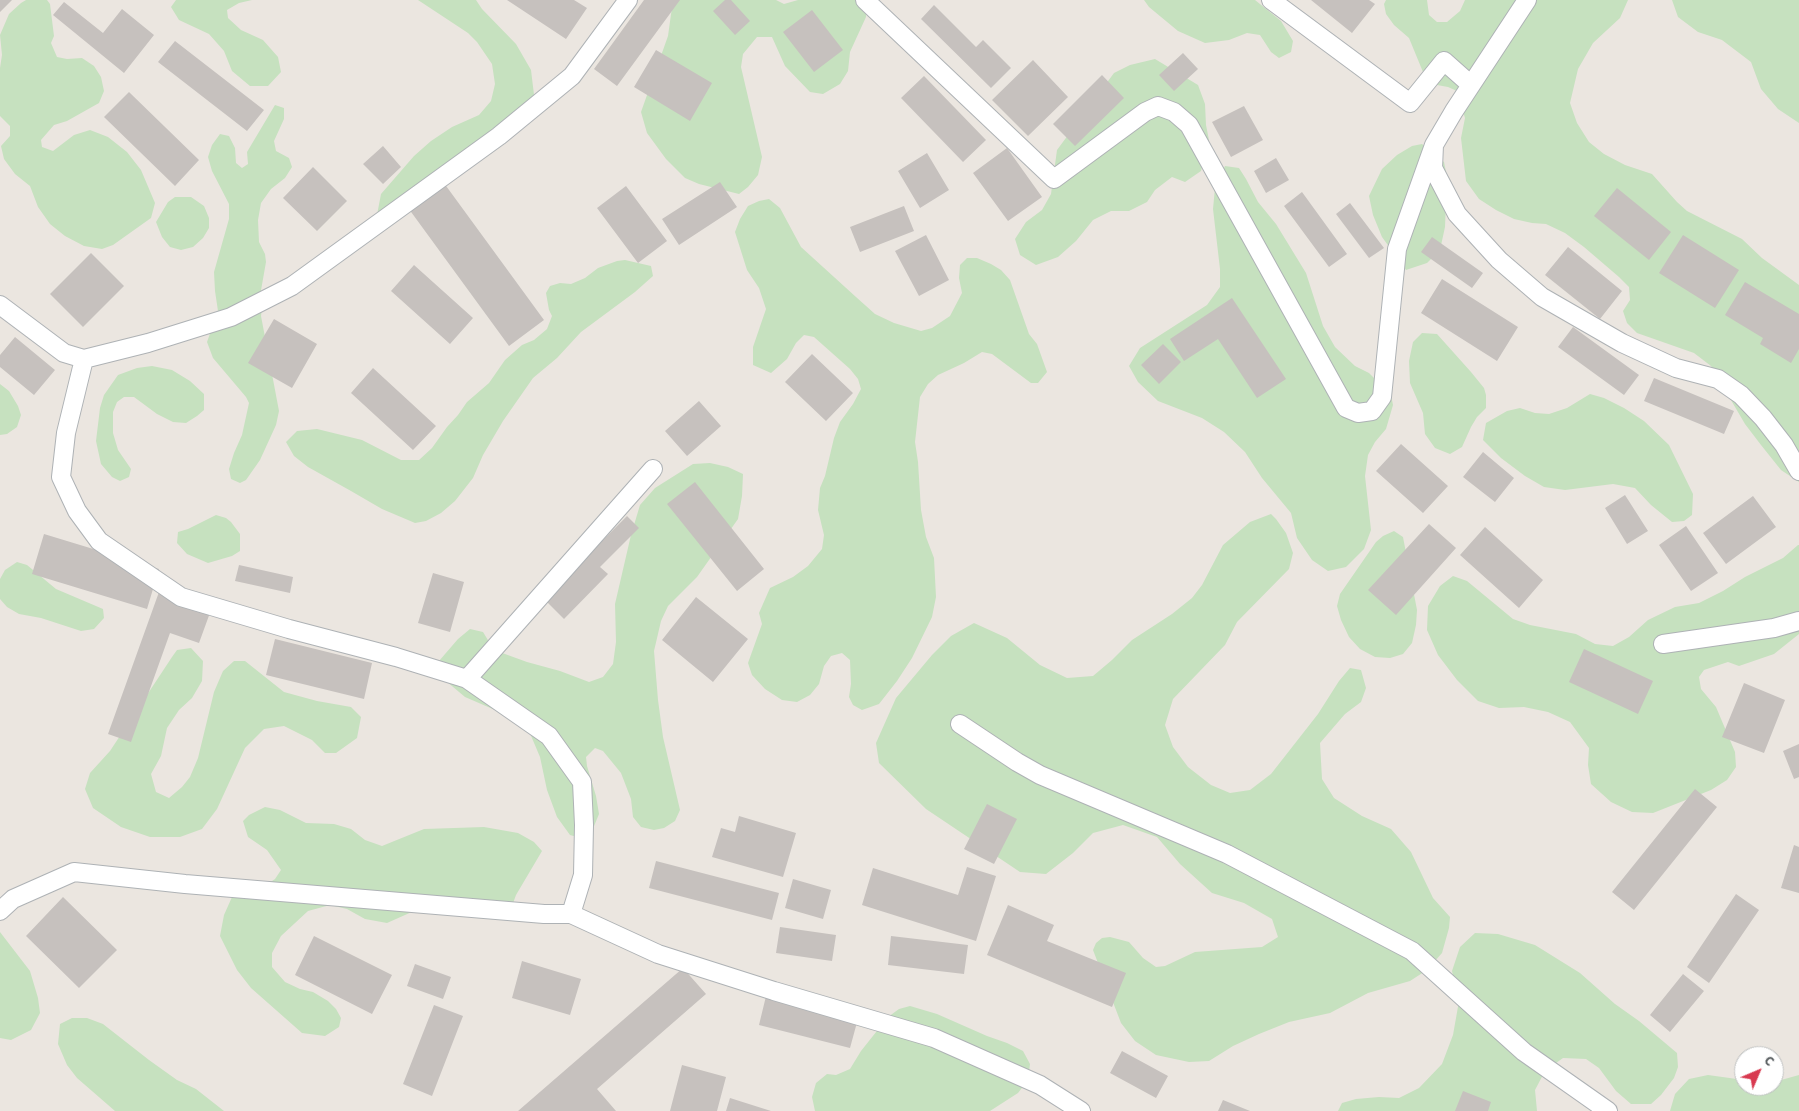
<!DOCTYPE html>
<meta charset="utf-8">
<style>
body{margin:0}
#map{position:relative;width:1799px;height:1111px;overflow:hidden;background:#ebe6e0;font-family:"Source Sans 3",sans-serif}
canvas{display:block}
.north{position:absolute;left:1734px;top:1046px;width:50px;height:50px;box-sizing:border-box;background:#fff;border:1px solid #bdbfbf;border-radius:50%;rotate:45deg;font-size:14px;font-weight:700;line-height:20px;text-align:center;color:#595e60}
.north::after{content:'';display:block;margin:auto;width:18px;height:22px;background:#d83950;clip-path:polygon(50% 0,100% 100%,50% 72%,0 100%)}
</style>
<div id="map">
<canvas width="1799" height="1111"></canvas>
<div class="north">С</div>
</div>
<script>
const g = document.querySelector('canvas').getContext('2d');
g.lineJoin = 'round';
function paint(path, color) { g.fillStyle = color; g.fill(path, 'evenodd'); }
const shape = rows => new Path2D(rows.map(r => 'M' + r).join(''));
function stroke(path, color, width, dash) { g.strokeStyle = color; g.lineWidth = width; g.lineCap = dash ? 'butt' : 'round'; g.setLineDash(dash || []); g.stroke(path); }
const green = shape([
 [26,0,47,0,50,4,54,36,51,43,57,57,67,59,82,58,94,66,101,77,104,91,99,103,67,121,54,125,41,140,42,147,53,151,74,135,90,130,108,137,127,152,141,170,155,203,151,218,113,245,102,249,84,246,65,236,50,224,38,207,30,186,15,174,4,159,1,146,10,136,10,126,0,116,0,68,2,55,0,35,9,14,21,3],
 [176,0,252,0,239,3,227,10,228,18,241,30,263,40,278,57,281,72,268,86,250,86,232,71,224,51,209,34,179,20,171,7],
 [418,0,476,0,482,9,516,44,531,70,535,103,519,130,509,140,377,215,381,194,414,156,431,141,452,127,479,115,491,101,495,84,492,64,477,42,468,33],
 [673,0,776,0,784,4,798,0,866,0,866,17,850,52,848,71,840,84,823,94,810,92,785,66,772,37,757,37,743,54,741,67,762,157,758,175,748,187,739,194,699,184,685,178,666,159,647,133,641,112,668,36],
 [1144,0,1255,0,1281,21,1293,41,1291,52,1279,58,1271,52,1260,35,1247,33,1229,40,1205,43,1178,31,1149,7],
 [1386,0,1427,0,1429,15,1437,22,1447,22,1460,11,1465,0,1628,0,1620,18,1593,43,1578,69,1570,103,1577,123,1589,142,1604,154,1625,165,1652,174,1677,202,1687,211,1742,239,1762,258,1799,285,1799,482,1781,470,1761,445,1745,424,1711,366,1694,353,1637,333,1627,323,1623,311,1630,300,1629,287,1619,277,1584,247,1565,233,1546,224,1532,223,1514,219,1496,210,1479,199,1466,181,1461,138,1465,118,1457,91,1448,87,1437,85,1423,72,1409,38,1394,25,1386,14,1384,4],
 [1672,0,1799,0,1799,123,1778,109,1761,89,1751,62,1722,40,1698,32,1678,17],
 [1155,59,1198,85,1205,104,1206,125,1209,140,1201,171,1185,182,1172,177,1155,190,1147,202,1129,211,1111,211,1093,220,1076,241,1058,257,1036,265,1020,255,1015,239,1026,222,1042,210,1051,194,1057,150,1114,73,1130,65],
 [275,105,284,108,284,119,274,141,276,151,289,158,292,167,285,178,271,189,261,203,258,220,259,242,265,254,266,262,260,296,262,308,261,316,279,411,276,425,260,460,246,480,240,483,231,479,229,469,234,453,242,435,249,403,246,397,213,358,207,342,218,311,215,291,214,272,229,219,229,204,212,171,208,157,212,145,220,134,229,136,235,148,236,163,242,168,248,164,247,152],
 [1422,144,1444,162,1447,177,1445,227,1440,250,1427,263,1406,270,1382,237,1373,215,1369,196,1382,169,1397,155,1412,146],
 [1225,166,1239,168,1246,179,1258,202,1276,224,1306,273,1323,326,1335,347,1355,366,1369,373,1391,395,1393,405,1386,429,1375,442,1368,455,1365,476,1371,530,1364,549,1346,567,1328,571,1312,560,1297,538,1291,513,1262,478,1245,452,1224,432,1202,418,1158,401,1138,382,1129,366,1140,348,1207,305,1220,287,1220,269,1213,209,1215,188],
 [175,197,191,197,204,206,209,218,209,228,203,238,193,247,181,250,170,247,162,237,156,222,168,202],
 [769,199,780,208,801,247,856,297,875,314,894,323,921,331,932,328,950,316,962,293,959,278,960,265,967,258,977,258,991,264,1001,270,1010,280,1029,334,1037,344,1047,372,1038,383,1031,383,992,354,982,352,964,363,938,375,928,384,920,397,915,442,918,462,921,510,926,537,934,558,936,597,932,617,912,658,897,681,879,704,862,710,853,705,849,697,851,684,850,660,842,653,831,656,824,666,819,684,810,695,797,702,782,700,765,689,752,675,748,663,762,624,759,613,770,588,793,577,808,566,822,549,824,535,818,510,820,488,825,476,834,438,840,422,853,404,861,389,858,379,850,369,814,337,804,335,796,343,787,359,771,373,753,365,753,347,766,309,759,288,747,270,735,232,740,219,748,206,759,201],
 [625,260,651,266,653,276,635,292,581,332,557,358,533,378,503,421,483,455,473,478,455,501,441,513,426,521,415,523,408,520,382,509,351,491,308,467,294,456,286,442,297,431,317,429,362,440,401,460,419,460,432,448,447,427,458,415,467,402,489,383,505,360,522,345,534,340,547,329,552,316,549,310,546,293,550,286,560,283,571,284,585,278,598,268,617,261],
 [1422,333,1437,334,1471,372,1484,388,1486,395,1486,408,1477,417,1471,427,1462,447,1450,454,1435,448,1425,434,1423,413,1410,383,1409,361,1413,342],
 [152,366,172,370,190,381,204,394,204,410,197,416,186,423,173,422,157,414,134,397,124,397,117,402,113,412,113,433,118,450,131,469,129,477,120,481,112,477,101,464,96,441,100,408,104,395,118,375,137,368],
 [0,384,9,391,18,406,21,415,17,427,7,434,0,435],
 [1590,394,1604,398,1624,408,1644,421,1669,445,1693,494,1692,515,1684,521,1672,522,1651,505,1635,488,1613,484,1565,490,1544,487,1525,476,1501,458,1483,440,1486,423,1507,411,1520,408,1535,413,1549,414,1567,408],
 [710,463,728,467,743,474,742,496,738,519,697,577,668,606,661,621,654,651,658,700,663,737,680,810,675,821,664,828,654,830,641,827,633,817,631,799,621,773,603,751,595,748,586,757,587,766,596,796,599,814,592,831,584,839,570,835,557,817,547,790,540,757,529,731,509,716,465,697,446,681,439,661,458,639,470,629,483,632,494,650,527,662,560,671,589,682,603,677,613,664,616,642,615,604,631,535,640,505,655,488,693,464],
 [1271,514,1276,519,1286,533,1293,553,1289,569,1237,622,1225,645,1173,699,1165,725,1173,747,1188,767,1211,785,1230,793,1250,790,1271,774,1318,714,1339,681,1350,668,1361,670,1366,688,1361,702,1345,714,1320,743,1322,779,1334,798,1362,816,1391,829,1411,852,1433,898,1450,917,1449,928,1442,953,1427,970,1410,981,1368,993,1330,1013,1289,1022,1259,1034,1233,1046,1209,1061,1189,1062,1156,1055,1135,1041,1121,1023,1093,950,1096,943,1102,938,1110,937,1129,942,1143,958,1156,967,1165,966,1195,952,1262,947,1278,937,1272,919,1244,903,1212,893,1180,864,1157,837,1123,825,1093,833,1073,853,1046,874,1020,872,926,809,879,763,876,743,896,698,932,655,951,636,974,623,1007,638,1040,665,1067,678,1093,676,1112,660,1132,640,1172,614,1192,598,1202,585,1223,545,1250,522],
 [216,515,226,518,231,522,240,534,240,551,232,556,208,563,187,554,177,543,178,532,188,529],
 [1394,531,1403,537,1417,610,1416,625,1412,643,1403,654,1390,658,1375,657,1360,649,1349,637,1341,620,1337,606,1340,594,1376,542,1383,536],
 [1798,545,1799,545,1799,634,1774,654,1739,666,1728,662,1704,670,1699,677,1701,689,1716,707,1735,752,1736,767,1727,780,1711,790,1653,813,1632,812,1611,802,1591,784,1588,765,1589,748,1570,722,1548,712,1524,707,1499,708,1478,701,1457,680,1438,655,1427,630,1428,606,1440,586,1453,576,1467,581,1513,619,1530,625,1576,634,1595,644,1613,646,1629,637,1648,620,1675,607,1699,603,1723,591,1745,577,1783,558],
 [17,562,27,565,56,589,103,609,104,618,94,629,81,631,41,618,19,614,7,607,0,599,0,579,5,570],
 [191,648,203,661,202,681,192,698,179,710,167,728,161,756,151,774,156,792,169,798,182,787,190,777,198,758,214,692,223,671,234,661,245,661,284,692,317,701,351,707,361,717,357,738,336,753,325,753,312,740,284,726,264,729,245,748,217,809,202,829,180,837,150,837,121,827,93,808,85,789,90,773,110,751,172,657,177,650],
 [265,807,280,810,306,823,334,824,351,829,365,840,382,846,424,829,484,827,518,833,534,842,542,851,516,895,512,906,423,907,387,923,365,919,347,909,330,905,308,911,281,936,272,953,272,967,285,982,300,989,313,992,328,1001,336,1009,341,1018,339,1027,325,1036,302,1033,251,988,237,970,220,936,224,915,232,897,243,887,266,885,275,879,281,870,267,850,248,837,243,821,249,815],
 [0,932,30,971,38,998,40,1013,31,1030,11,1040,0,1038],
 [1475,933,1498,934,1535,945,1580,973,1615,1004,1639,1021,1677,1053,1678,1067,1674,1078,1661,1095,1651,1104,1631,1104,1616,1091,1599,1068,1586,1059,1563,1058,1545,1071,1535,1090,1537,1111,1338,1111,1342,1103,1356,1099,1379,1097,1399,1098,1419,1088,1442,1064,1453,1035,1459,1001,1452,971,1460,947],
 [910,1006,937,1014,987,1036,1007,1043,1023,1051,1030,1064,1028,1080,1018,1093,990,1111,815,1111,812,1097,816,1083,827,1074,836,1075,850,1069,861,1051,888,1017,899,1009],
 [72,1018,87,1018,103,1024,149,1060,177,1080,196,1089,224,1111,115,1111,77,1078,67,1065,58,1044,60,1024],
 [1708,1075,1744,1080,1744,1086,1774,1086,1774,1082,1799,1075,1799,1111,1670,1111,1675,1094,1689,1079]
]);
const building = shape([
 [0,0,12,0,0,12],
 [507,0,574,0,587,8,566,39],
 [644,0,680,0,617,86,594,69],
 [725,0,731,0,750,21,735,35,713,11],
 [1311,0,1369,0,1375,4,1352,33],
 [64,2,103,33,122,9,154,35,124,73,53,15],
 [934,5,976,47,983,40,1011,68,991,88,921,19],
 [812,10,843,50,814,72,783,32],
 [175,41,264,110,247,131,158,62],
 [656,50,712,83,690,121,634,87],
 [1183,53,1198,69,1174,91,1159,75],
 [1033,60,1068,97,1028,136,992,100],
 [1102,75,1124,98,1075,146,1053,124],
 [924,76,986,140,963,162,901,98],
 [129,92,199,160,175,186,104,117],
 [1244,106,1263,140,1231,157,1212,122],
 [383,146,401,167,383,184,363,164],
 [1007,148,1042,197,1008,221,973,173],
 [927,153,949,190,920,208,898,171],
 [1276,158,1289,180,1266,193,1254,171],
 [313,167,347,201,317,231,283,198],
 [441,179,544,320,509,346,406,205],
 [720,182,737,207,679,245,662,219],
 [626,186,667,241,638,263,597,208],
 [1617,188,1671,232,1649,260,1594,216],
 [1302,192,1347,254,1329,267,1284,206],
 [1350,203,1384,248,1369,258,1336,214],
 [904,206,914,231,860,252,850,227],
 [926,235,949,280,919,296,895,251],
 [1683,235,1739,270,1715,308,1659,273],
 [1432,237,1483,273,1472,288,1421,252],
 [1568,247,1622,291,1600,319,1545,275],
 [91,253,124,286,83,327,50,294],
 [414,265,473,318,450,344,391,291],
 [1442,279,1518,327,1497,361,1421,313],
 [1745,282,1799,314,1799,349,1791,363,1760,344,1763,338,1725,315],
 [1232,298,1286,379,1257,398,1218,339,1184,361,1170,339],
 [274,319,317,344,292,388,248,363],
 [1573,327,1639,375,1624,395,1558,347],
 [15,337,55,370,34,395,0,367,0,355],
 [1163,344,1181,362,1159,384,1141,365],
 [812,354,853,393,826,421,785,382],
 [373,368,436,426,413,450,351,393],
 [1654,378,1734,411,1724,434,1644,401],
 [699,401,721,426,687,456,665,431],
 [1401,444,1448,486,1423,513,1376,471],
 [1483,452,1514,478,1495,502,1463,477],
 [695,482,764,569,737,591,667,504],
 [1625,495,1648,531,1627,544,1605,508],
 [1753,496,1776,527,1726,564,1703,533],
 [627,516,639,528,600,567,608,574,564,619,544,599],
 [1429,524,1456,548,1396,615,1368,590],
 [1686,526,1718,573,1691,591,1659,545],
 [1485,527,1543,580,1519,608,1460,555],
 [44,534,159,569,147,609,32,574],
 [239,565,293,577,290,593,235,581],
 [433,573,464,582,450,632,418,623],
 [159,592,211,610,199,643,170,633,131,742,108,734],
 [696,597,748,639,713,682,662,640],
 [275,639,372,663,364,699,266,675],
 [1584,649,1653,681,1638,714,1569,682],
 [1744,683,1785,700,1764,753,1722,737],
 [1799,744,1799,777,1794,779,1783,751],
 [1695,789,1717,807,1634,910,1612,892],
 [987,804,1017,819,994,864,964,849],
 [739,816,796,833,783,877,712,857,721,828,735,832],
 [1794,845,1799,847,1799,893,1781,888],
 [656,861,779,893,772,920,649,888],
 [967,867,996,876,976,941,862,905,873,868,958,895],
 [793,879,831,890,823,919,785,908],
 [1736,894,1759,910,1709,983,1687,967],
 [63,897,117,950,79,988,26,936],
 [1008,905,1054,925,1047,941,1126,973,1112,1007,987,955],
 [780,927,836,935,832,961,776,953],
 [314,936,392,975,372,1014,295,975],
 [891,936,968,945,964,974,888,965],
 [522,961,581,979,570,1015,512,998],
 [415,964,451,977,443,999,407,986],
 [683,968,706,994,597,1089,616,1111,518,1111],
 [1683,974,1704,991,1670,1032,1650,1015],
 [767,992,859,1015,850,1048,759,1025],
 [434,1005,463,1016,432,1096,403,1084],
 [1122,1051,1168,1076,1156,1098,1110,1073],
 [682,1065,726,1077,717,1111,670,1111],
 [1463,1091,1491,1102,1488,1111,1455,1111],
 [730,1098,771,1111,726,1111],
 [1223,1100,1250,1111,1218,1111]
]);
const service = shape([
 [865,0,1054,179,1145,112,1158,106,1174,112,1189,125,1346,408,1358,413,1372,411,1382,397,1397,249,1434,145],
 [1271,0,1410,103,1444,61,1471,85],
 [1527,0,1454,111,1434,145,1433,168,1457,214,1499,260,1542,297,1622,343,1676,368,1718,379,1741,395,1763,418,1784,445,1799,471],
 [0,305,64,353,84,359,148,343,231,317,292,286,499,136,572,76,628,0],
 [84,359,66,433,61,477,77,511,99,541,181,597,289,629,396,657,467,679,549,736,582,782,584,825,583,875,571,914],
 [1663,644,1774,628,1799,621],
 [467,679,653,469],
 [960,724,1017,762,1040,775,1227,854,1412,951,1524,1052,1608,1111],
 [0,911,13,899,74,872,185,884,544,914,571,914,658,954,774,991,934,1038,1040,1085,1081,1111]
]);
paint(green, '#c6e1bf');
paint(building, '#c6c1be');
stroke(service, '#aeb2b5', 20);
stroke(service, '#fff', 18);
</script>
